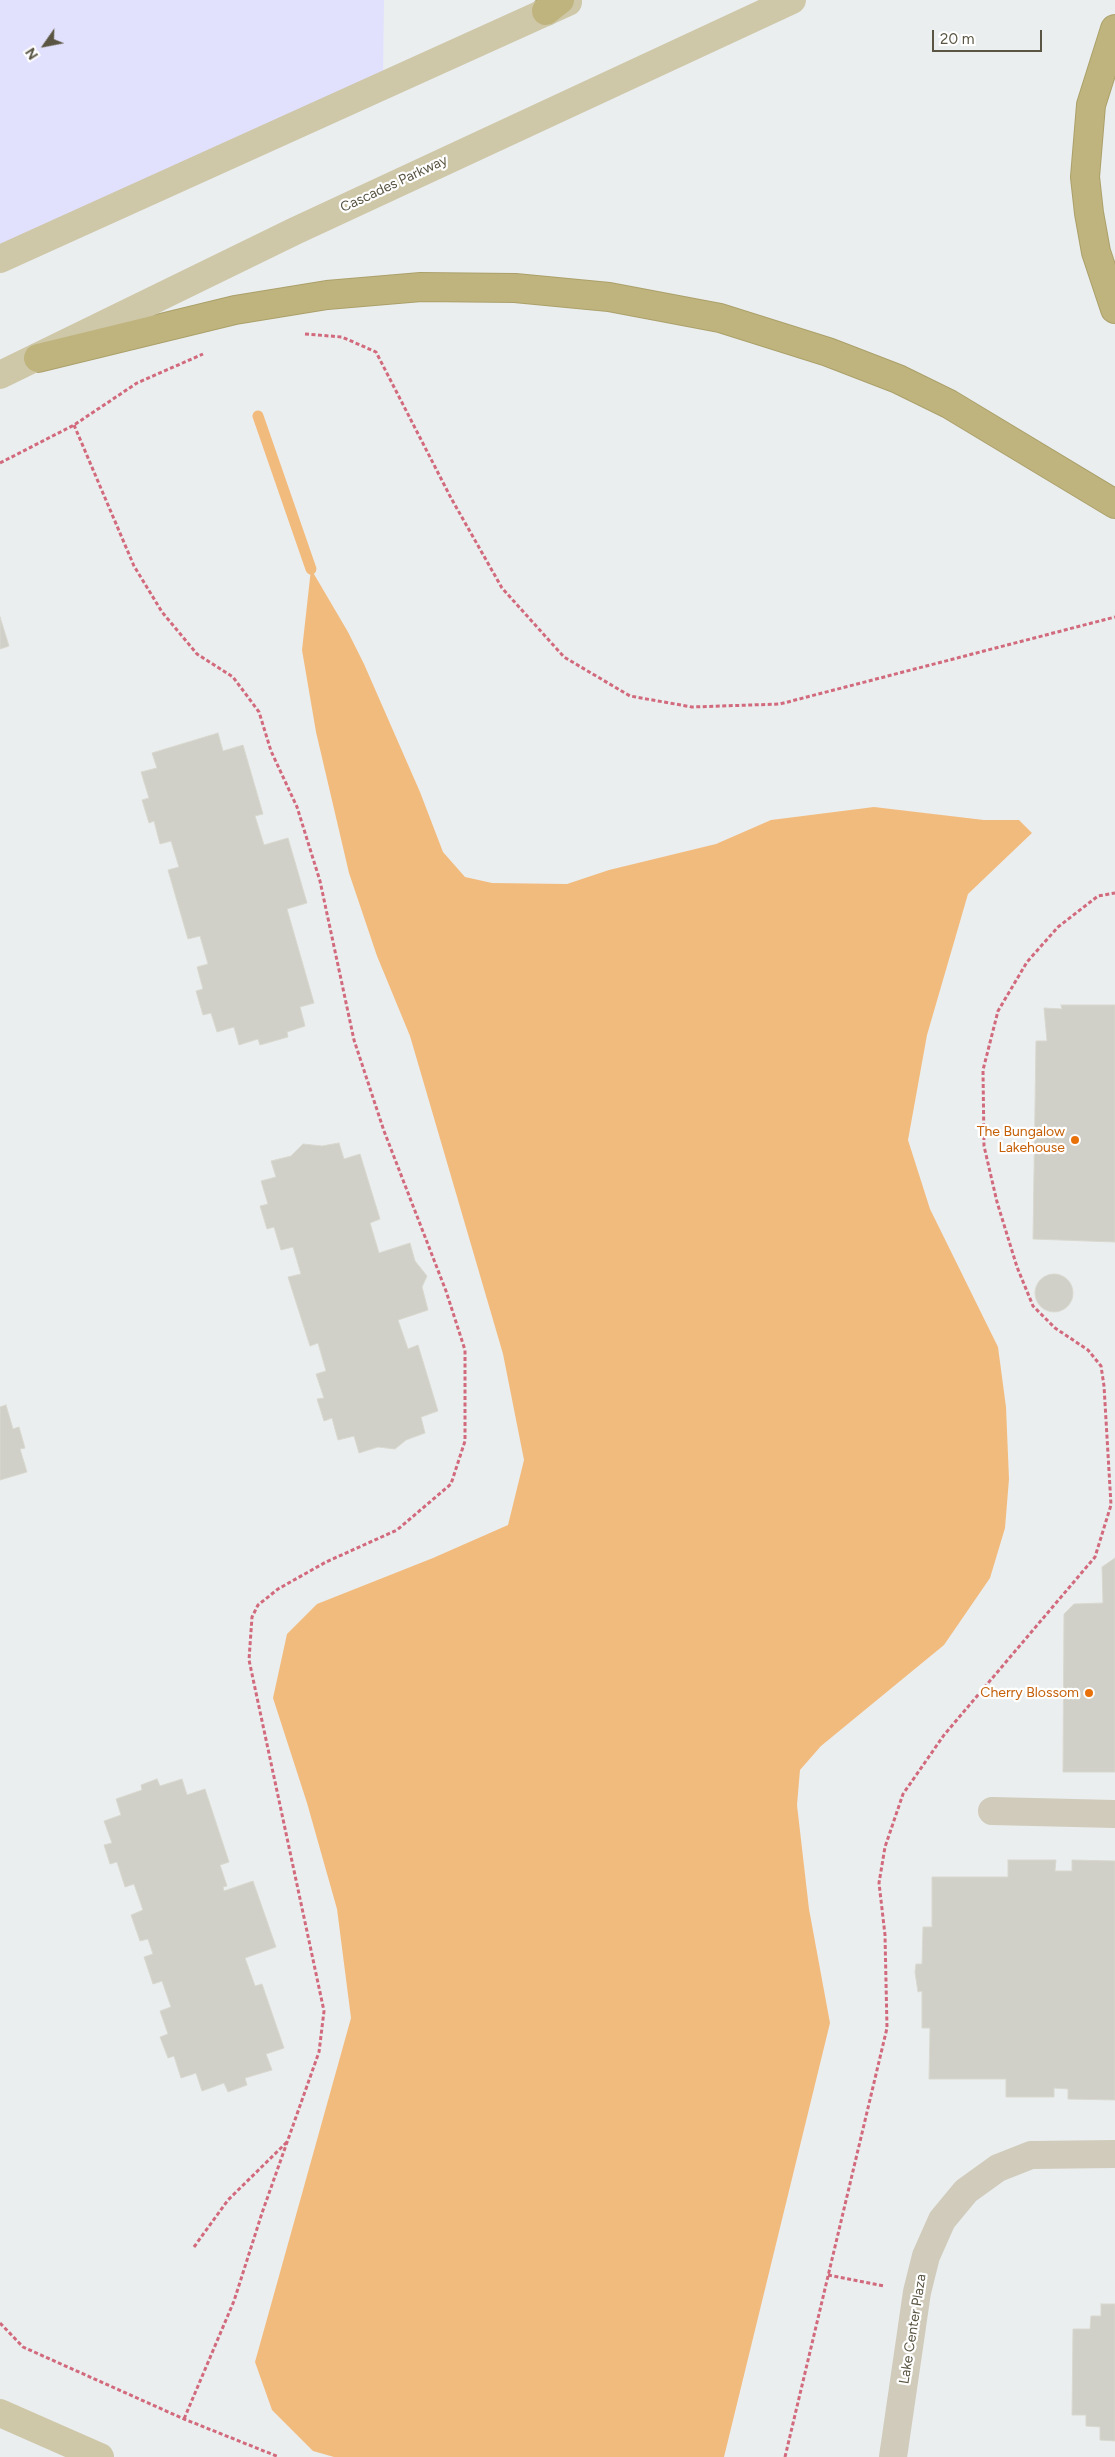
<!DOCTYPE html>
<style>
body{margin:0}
#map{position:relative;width:1115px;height:2457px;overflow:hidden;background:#ebeeef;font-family:Figtree,sans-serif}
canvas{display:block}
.north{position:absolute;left:20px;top:20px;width:50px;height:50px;-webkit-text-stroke:4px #fff;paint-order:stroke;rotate:237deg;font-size:14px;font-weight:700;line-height:20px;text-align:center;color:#5a5543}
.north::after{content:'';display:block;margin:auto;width:18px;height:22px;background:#5a5543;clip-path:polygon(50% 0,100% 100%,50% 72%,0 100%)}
.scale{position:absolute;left:932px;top:30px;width:110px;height:22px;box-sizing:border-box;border:2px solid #5a5543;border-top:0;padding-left:6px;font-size:15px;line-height:18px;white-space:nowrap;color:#5a5543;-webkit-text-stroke:4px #fff;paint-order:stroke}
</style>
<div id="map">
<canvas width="1115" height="2457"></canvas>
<div class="north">N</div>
<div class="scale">20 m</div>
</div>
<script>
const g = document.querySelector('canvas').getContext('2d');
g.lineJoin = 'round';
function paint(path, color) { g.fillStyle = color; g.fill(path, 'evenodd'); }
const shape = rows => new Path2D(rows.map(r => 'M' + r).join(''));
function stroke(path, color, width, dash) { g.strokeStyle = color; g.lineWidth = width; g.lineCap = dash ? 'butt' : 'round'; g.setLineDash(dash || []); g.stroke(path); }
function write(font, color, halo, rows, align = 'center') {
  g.font = font + ' Figtree,sans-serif'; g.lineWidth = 4.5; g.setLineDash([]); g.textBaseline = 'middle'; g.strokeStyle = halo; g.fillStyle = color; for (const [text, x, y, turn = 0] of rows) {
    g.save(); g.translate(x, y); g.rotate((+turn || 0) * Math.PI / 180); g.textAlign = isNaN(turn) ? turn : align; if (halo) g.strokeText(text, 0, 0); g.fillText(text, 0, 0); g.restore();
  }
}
const commercial = shape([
 [0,0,384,0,383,86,0,259]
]);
const water = shape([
 [311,569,348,632,364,664,420,792,443,852,465,877,492,883,567,884,609,870,716,844,771,820,874,807,984,820,1019,820,1032,833,968,894,927,1035,908,1140,930,1209,998,1347,1006,1407,1009,1479,1005,1528,990,1578,944,1645,821,1746,800,1770,797,1805,809,1909,830,2023,724,2457,334,2457,313,2451,272,2410,255,2362,351,2018,337,1909,307,1803,273,1698,287,1634,317,1604,433,1558,508,1525,524,1460,503,1354,410,1036,377,956,349,873,316,732,302,650]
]);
const stream = shape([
 [258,416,311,569]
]);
const building = shape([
 [0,617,9,646,0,649,0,617],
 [218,733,223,751,243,745,263,814,255,816,264,845,288,838,307,903,287,909,314,1003,300,1007,305,1026,287,1032,288,1037,260,1045,258,1039,239,1045,234,1027,217,1032,211,1013,203,1015,196,991,203,989,197,967,208,964,200,936,188,939,168,870,179,867,171,841,160,844,154,821,149,823,142,800,149,798,141,772,157,768,152,753,218,733],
 [1061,1005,1115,1005,1115,1242,1033,1239,1036,1041,1047,1041,1044,1008,1062,1009,1061,1005],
 [339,1143,344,1159,360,1154,380,1219,370,1223,379,1253,410,1243,415,1261,427,1276,422,1287,428,1310,398,1320,408,1349,418,1345,438,1411,421,1417,425,1433,406,1440,395,1449,378,1447,359,1453,354,1436,338,1440,332,1418,324,1421,317,1399,324,1398,316,1374,326,1371,318,1343,310,1346,288,1277,301,1274,293,1247,281,1250,274,1227,267,1229,260,1206,268,1204,261,1181,276,1177,271,1161,291,1156,303,1144,322,1146,339,1143],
 '1035 1293a19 19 0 1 1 38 0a19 19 0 1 1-38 0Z',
 [6,1405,13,1429,19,1427,25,1448,20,1449,27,1472,0,1480,0,1407,6,1405],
 [1115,1558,1115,1772,1063,1772,1064,1614,1074,1604,1103,1603,1102,1567,1115,1558],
 [157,1779,160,1786,182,1779,187,1795,205,1789,229,1862,220,1865,227,1886,223,1887,224,1891,253,1881,276,1947,245,1958,255,1986,262,1984,284,2048,266,2054,272,2070,245,2078,247,2085,228,2092,224,2083,202,2091,196,2073,181,2078,174,2056,168,2058,160,2037,168,2034,160,2011,171,2007,162,1981,153,1984,144,1957,153,1954,148,1939,140,1941,131,1915,143,1910,134,1884,125,1887,117,1862,110,1864,104,1845,112,1843,104,1821,121,1815,116,1799,142,1790,141,1785,157,1779],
 [1008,1860,1056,1860,1055,1871,1072,1871,1072,1860,1115,1861,1115,2100,1068,2099,1068,2089,1054,2088,1054,2097,1006,2097,1006,2079,929,2079,930,2028,922,2028,922,1991,918,1992,915,1972,916,1964,922,1964,923,1927,932,1927,932,1877,1008,1877,1008,1860],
 [1101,2304,1115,2304,1115,2441,1100,2440,1100,2427,1086,2426,1086,2415,1072,2415,1073,2329,1090,2329,1091,2316,1101,2316,1101,2304]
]);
const path = shape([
 [305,334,342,337,376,352,451,498,502,588,564,657,630,696,692,707,780,704,1115,617],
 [74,425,134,566,162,612,197,654,233,677,259,712,271,751,297,807,320,881,354,1040,384,1131,446,1291,465,1350,465,1441,451,1484,397,1530,326,1562,278,1589,258,1605,252,1617,249,1660,324,2011,319,2052,262,2213,234,2301,184,2419],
 [0,463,74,425,137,383,203,354],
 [194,2247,228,2200,287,2142],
 [828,2275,884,2286],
 [0,2323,23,2347,184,2419,279,2457],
 [785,2457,887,2028,885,1935,879,1883,885,1847,903,1794,944,1735,1095,1557,1111,1505,1104,1386,1101,1366,1088,1350,1055,1328,1033,1306,1017,1267,997,1202,984,1146,983,1070,998,1011,1027,962,1058,927,1098,896,1115,893]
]);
const minor = shape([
 [992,1811,1115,1814],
 [893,2457,917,2292,926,2256,942,2220,966,2191,998,2168,1031,2155,1115,2154]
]);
const major = shape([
 [0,259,568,2],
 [0,375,295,231,792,0],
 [0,2413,100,2457]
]);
const highway = shape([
 [546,11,560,0],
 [1115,29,1091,105,1085,177,1089,213,1096,252,1115,309],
 [38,358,235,310,327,295,421,287,515,288,609,297,720,318,828,352,898,379,949,404,1115,504]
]);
const markers = [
 [1075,1140,5,"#e8710a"],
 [1089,1693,5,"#e8710a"]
];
const streetNames = [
 ["Cascades Parkway",394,184,-25],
 ["Lake Center Plaza",913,2329,-81]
];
const foodNames = [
 ["The Bungalow",1065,1132],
 ["Lakehouse",1065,1148],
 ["Cherry Blossom",1079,1693]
];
paint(commercial, '#e2e1fd');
paint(water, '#f2bb7e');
stroke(stream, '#f2bb7e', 11);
paint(building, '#d0d0c8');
stroke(building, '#d8d8cf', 1);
stroke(highway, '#aba06a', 30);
stroke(path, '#d26a7d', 3, [4, 2.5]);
stroke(minor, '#d0cbbb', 28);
stroke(major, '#cec7a8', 28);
stroke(highway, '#bfb47e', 28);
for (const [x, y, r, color] of markers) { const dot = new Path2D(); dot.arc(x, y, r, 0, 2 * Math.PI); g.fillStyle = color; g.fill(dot); stroke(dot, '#fff', 2); }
write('14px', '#5a5543', '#fff', streetNames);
write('14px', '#c56008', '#fff', foodNames, 'right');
</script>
